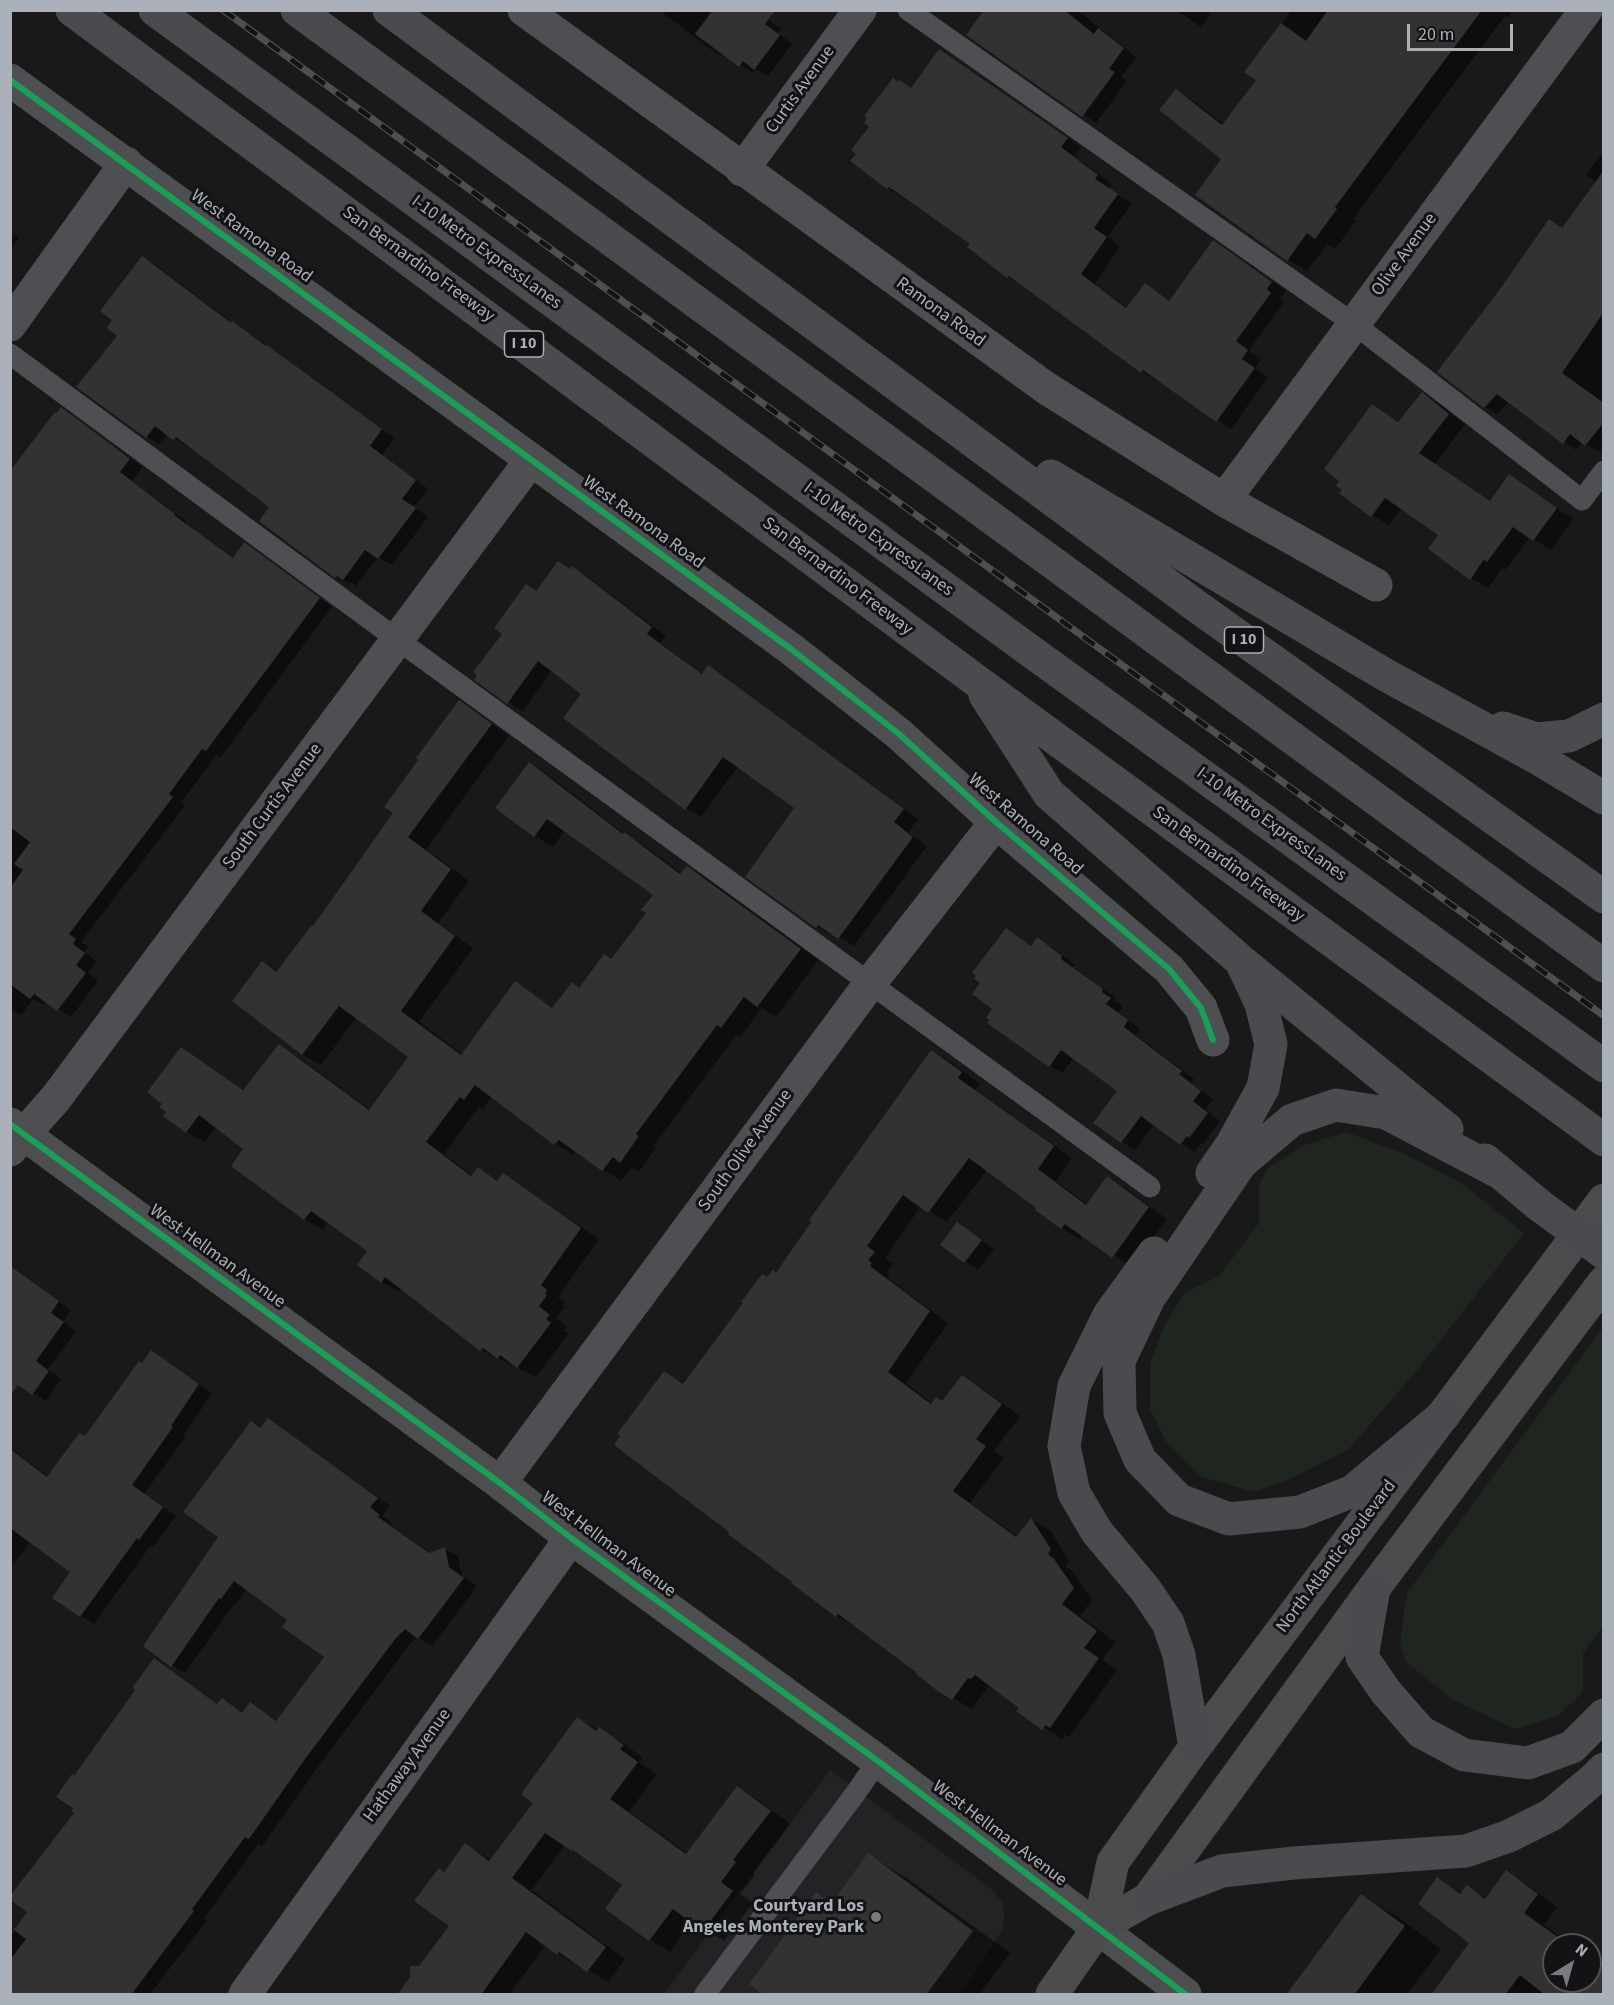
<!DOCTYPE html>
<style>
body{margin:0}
#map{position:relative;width:1614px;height:2005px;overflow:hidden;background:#191919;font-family:"Source Sans 3",sans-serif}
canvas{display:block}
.frame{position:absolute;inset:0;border:12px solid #abb1b9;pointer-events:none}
.north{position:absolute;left:1542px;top:1933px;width:60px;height:60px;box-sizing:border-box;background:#131315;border:2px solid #505257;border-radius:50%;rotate:37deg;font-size:16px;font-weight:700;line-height:24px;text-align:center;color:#abb1b9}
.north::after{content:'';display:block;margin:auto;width:21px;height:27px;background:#787c81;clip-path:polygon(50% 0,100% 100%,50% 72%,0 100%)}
.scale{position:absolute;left:1407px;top:24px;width:106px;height:27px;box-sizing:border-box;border:3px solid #abb1b9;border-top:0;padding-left:8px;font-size:18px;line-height:21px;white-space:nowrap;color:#abb1b9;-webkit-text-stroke:4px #131315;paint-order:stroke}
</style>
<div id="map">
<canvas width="1614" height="2005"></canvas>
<div class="frame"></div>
<div class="north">N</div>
<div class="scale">20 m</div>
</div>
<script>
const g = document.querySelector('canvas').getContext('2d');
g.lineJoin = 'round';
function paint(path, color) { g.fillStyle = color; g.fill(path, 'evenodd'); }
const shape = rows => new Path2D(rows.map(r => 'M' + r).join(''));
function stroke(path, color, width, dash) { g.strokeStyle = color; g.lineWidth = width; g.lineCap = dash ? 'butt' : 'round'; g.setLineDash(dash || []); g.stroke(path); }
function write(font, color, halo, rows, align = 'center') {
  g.font = font + ' "Source Sans 3",sans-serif'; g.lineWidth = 6; g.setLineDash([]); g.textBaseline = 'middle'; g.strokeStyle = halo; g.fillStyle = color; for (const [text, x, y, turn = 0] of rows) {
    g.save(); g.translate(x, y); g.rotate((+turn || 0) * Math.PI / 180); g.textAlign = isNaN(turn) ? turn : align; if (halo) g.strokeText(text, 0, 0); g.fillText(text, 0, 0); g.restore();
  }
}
const built = shape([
 [830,1770,993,1890,1003,1903,1004,1917,1002,1930,961,1994,664,1994]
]);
const green = shape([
 [1346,1132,1403,1153,1461,1183,1524,1233,1419,1368,1348,1450,1292,1478,1255,1492,1202,1477,1165,1440,1150,1409,1150,1364,1164,1326,1184,1293,1219,1276,1259,1223,1259,1184,1268,1168,1302,1146],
 [1603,1327,1603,1627,1583,1653,1583,1692,1558,1716,1515,1729,1453,1700,1405,1661,1400,1643,1407,1593]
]);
const shadow = shape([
 [659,10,776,10,769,20,781,29,778,33,792,44,768,76,756,69,753,73,727,56,725,57,712,50],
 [986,10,1077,10,1136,57,1121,77,1127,81,1096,123,968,35],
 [1176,10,1212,10,1201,27],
 [1292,10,1513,10,1508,18,1505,16,1400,156,1353,219,1356,221,1335,249,1327,244,1307,271,1288,260,1223,159,1176,91,1195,102,1225,125,1259,80,1246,71],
 [954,60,1081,147,1074,156,1112,184,1109,188,1131,204,1108,237,1120,246,1095,284,1128,308,1145,285,1170,301,1228,251,1286,291,1280,299,1284,302,1249,350,1261,360,1255,368,1268,377,1231,429,1158,378,1156,380,1142,372,1023,284,1008,277,972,244,888,188,899,84,901,82,912,89],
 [1604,151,1604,445,1599,452,1583,442,1576,450,1509,402,1497,414,1484,407,1563,229,1597,182,1586,175],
 [10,232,19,238,10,250],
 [142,258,155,265,232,323,280,354,394,438,382,455,428,489,414,507,428,517,392,565,378,557,356,586,350,582,349,584,261,521,271,507,188,445,187,446,168,434,159,444,146,437,119,335],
 [1422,394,1439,404,1465,424,1435,464,1491,502,1509,476,1573,519,1551,550,1530,537,1505,570,1502,568,1488,588,1471,578,1440,535,1402,508,1389,525,1372,515,1372,406,1399,422],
 [61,409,142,467,132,481,187,522,186,524,234,558,244,544,332,607,220,758,216,755,181,803,185,805,81,942,88,947,84,952,97,961,88,973,98,981,71,1017,46,1001,44,1005,33,999,21,1015,10,1009,10,825,57,414],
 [572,568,587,577,666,636,660,643,703,674,708,667,723,676,918,819,908,832,927,846,854,946,833,933,831,935,817,927,796,808,738,766,701,817,686,808,583,693,552,670,523,711,508,702,537,592],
 [459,702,509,736,426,849,469,881,438,923,473,948,419,1022,463,1055,515,983,554,1009,580,989,612,961,648,913,655,895,565,830,553,847,535,836,497,808,530,764,548,775,627,836,643,845,682,874,687,868,705,878,818,960,776,1017,762,1008,740,1037,736,1035,653,1146,656,1148,639,1172,631,1168,621,1181,576,1151,574,1155,555,1144,492,1097,483,1109,479,1107,444,1154,473,1176,478,1169,499,1181,503,1175,599,1239,558,1297,565,1302,563,1305,565,1307,556,1318,567,1326,563,1331,568,1334,536,1377,481,1350,402,1289,400,1292,382,1282,370,1250,329,1221,323,1230,305,1219,233,1166,245,1149,216,1127,205,1142,186,1132,168,1112,182,1049,245,1091,279,1046,298,1057,371,1110,410,1057,356,1018,321,1065,302,1054,262,963,278,972,314,928,395,812],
 [1006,930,1032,946,1037,939,1050,946,1075,965,1073,967,1116,998,1114,1001,1123,1006,1118,1013,1140,1029,1136,1035,1194,1079,1191,1083,1213,1099,1205,1110,1220,1121,1203,1144,1201,1143,1194,1152,1154,1124,1135,1150,1122,1142,1119,1091,1073,1058,1063,1073,1050,1066,994,1009,982,983],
 [932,1052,951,1062,980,1084,975,1090,1072,1158,1056,1181,1088,1205,1108,1178,1126,1189,1167,1219,1132,1267,1083,1235,1080,1239,1062,1228,1038,1208,987,1170,947,1222,921,1206,885,1258,893,1264,886,1272,890,1275,888,1278,948,1323,906,1383,933,1404,943,1403,963,1377,981,1388,1020,1416,994,1451,1004,1458,970,1503,1017,1536,1031,1520,1050,1530,1069,1561,1065,1566,1072,1571,1092,1600,1080,1616,1115,1642,1102,1660,1117,1670,1069,1737,1065,1735,1062,1739,1018,1711,1021,1708,992,1686,991,1689,988,1687,972,1709,939,1690,919,1673,855,1626,836,1616,665,1373,685,1384,768,1279,777,1275],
 [958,1224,994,1249,978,1270,942,1245],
 [15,1271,71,1310,63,1322,76,1331,48,1369,61,1379,46,1401,33,1393],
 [152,1352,212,1393,184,1435,186,1436,144,1494,176,1516,153,1547,151,1545,94,1624,80,1616,72,1571,31,1541,10,1568,10,1448,49,1477,86,1438],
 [281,1428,390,1506,382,1516,392,1523,391,1526,431,1554,445,1549,458,1556,462,1576,477,1586,432,1646,417,1637,409,1645,318,1767,262,1846,259,1843,204,1918,207,1920,150,1994,10,1994,10,1937,29,1912,76,1812,75,1777,137,1690,155,1660,218,1705,222,1700,243,1714,251,1704,277,1721,326,1657,289,1620,247,1589,234,1606,233,1605,185,1673,172,1665,262,1429],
 [577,1719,620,1741,643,1758,639,1762,657,1774,629,1812,688,1854,737,1788,758,1800,790,1824,753,1873,755,1875,740,1894,753,1903,724,1941,692,1921,670,1952,650,1940,607,1908,624,1885,565,1845,531,1890,625,1959,608,1982,579,1964,578,1966,558,1954,546,1945,509,1994,399,1994,451,1926,445,1874,466,1845,491,1860,535,1802],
 [868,1855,905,1877,1010,1953,979,1994,767,1994,817,1894,833,1904],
 [1506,1872,1526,1884,1557,1907,1544,1925,1571,1945,1554,1945,1554,1981,1590,1981,1590,1959,1604,1969,1604,1994,1433,1994,1472,1943,1438,1879,1462,1894,1467,1887,1488,1899],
 [1361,1896,1398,1917,1441,1949,1407,1994,1308,1994]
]);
const building = shape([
 [713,10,776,10,765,24,780,35,754,70,743,61,739,67,695,34],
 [984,10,1064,10,1094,34,1098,28,1124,48,1109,69,1115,72,1082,117,966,35],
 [1328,10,1482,10,1335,207,1337,209,1315,239,1307,233,1287,261,1195,195,1221,159,1159,110,1176,89,1222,125,1256,80,1244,72,1281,23,1306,41],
 [939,49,1068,138,1061,147,1098,175,1095,179,1118,194,1094,228,1107,237,1081,274,1126,308,1145,283,1169,301,1213,240,1272,282,1267,289,1271,293,1236,341,1248,350,1242,359,1255,368,1216,422,1143,370,1141,373,1009,276,1007,278,967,247,970,244,889,187,887,189,850,161,856,154,851,150,869,127,864,123,867,118,864,116,893,78,898,82,900,80,911,88],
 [1604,170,1604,312,1562,373,1604,403,1604,422,1585,446,1570,434,1563,444,1497,394,1484,408,1437,372,1500,289,1549,219,1562,228],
 [142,256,231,323,232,321,266,346,267,345,382,429,370,446,416,480,402,499,416,508,378,559,365,550,343,580,336,575,335,578,259,521,269,507,176,437,173,440,155,426,146,438,76,387,117,336,107,328,112,320,100,311],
 [1422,392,1449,414,1419,453,1490,501,1509,474,1557,508,1533,541,1513,527,1487,562,1484,559,1470,580,1428,549,1438,535,1385,498,1371,517,1339,493,1342,490,1336,486,1339,481,1324,469,1372,404,1398,422],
 [61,407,130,459,120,472,175,514,174,515,233,558,244,542,320,598,206,751,202,749,169,794,173,797,69,934,76,939,73,944,85,953,76,965,86,973,57,1011,34,994,30,999,10,984,10,888,23,870,14,864,30,842,10,827,10,471,55,412,57,413],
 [558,561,570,569,572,566,652,627,647,634,702,674,708,665,904,809,894,822,913,837,838,939,818,925,816,928,745,877,794,808,723,757,685,810,563,718,581,694,538,661,507,704,474,680,477,675,473,672,502,634,494,628,526,584,536,591],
 [459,700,492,724,408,837,451,869,421,911,455,936,401,1011,461,1055,515,981,552,1008,572,982,579,988,604,954,611,959,646,913,641,910,653,895,547,819,534,837,495,808,529,762,623,834,624,832,680,874,687,866,801,949,757,1007,744,997,721,1028,717,1025,636,1134,639,1136,620,1163,613,1157,602,1171,559,1140,554,1145,475,1085,464,1100,460,1097,426,1142,471,1176,478,1167,497,1181,503,1173,581,1228,541,1285,547,1290,545,1293,547,1295,539,1306,550,1315,546,1319,551,1323,517,1368,500,1355,498,1359,483,1348,480,1351,385,1277,381,1283,357,1265,367,1251,311,1211,304,1220,231,1166,243,1149,199,1115,186,1133,163,1116,166,1112,159,1107,162,1104,147,1092,181,1047,243,1090,279,1044,369,1110,408,1057,339,1006,302,1055,232,1001,262,961,276,972,312,925,313,926,393,813,384,807,418,760,416,758],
 [1006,928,1031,946,1037,937,1062,956,1061,959,1103,989,1102,992,1111,998,1106,1004,1128,1020,1124,1027,1182,1071,1179,1074,1201,1091,1193,1101,1208,1113,1189,1138,1187,1136,1180,1145,1141,1116,1121,1143,1093,1123,1117,1091,1061,1050,1049,1067,987,1023,989,1020,986,1018,992,1009,972,994,980,983,974,979,976,976,972,973],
 [931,1050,962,1072,958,1078,1054,1146,1038,1169,1086,1205,1107,1176,1149,1207,1112,1258,1065,1224,1061,1229,1035,1210,1036,1208,969,1158,928,1213,903,1195,867,1246,875,1252,868,1260,872,1263,870,1266,930,1311,888,1372,931,1404,936,1397,942,1401,962,1375,1002,1404,976,1439,986,1446,953,1491,1016,1537,1031,1518,1051,1549,1048,1554,1054,1559,1074,1588,1062,1604,1097,1631,1084,1648,1099,1658,1050,1728,1046,1725,1042,1730,1016,1711,1019,1708,975,1675,971,1679,968,1678,952,1700,939,1692,916,1674,917,1673,838,1614,836,1617,791,1583,792,1582,728,1534,729,1532,614,1445,620,1436,617,1434,664,1371,683,1384,743,1303,741,1302,762,1274,767,1277,773,1270,776,1273,811,1222,809,1220],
 [957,1222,982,1240,964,1263,940,1245],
 [10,1266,59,1301,51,1313,64,1322,36,1361,49,1371,32,1395,18,1385,10,1396],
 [151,1350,199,1384,171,1426,173,1427,132,1485,163,1507,139,1540,137,1538,80,1617,52,1598,70,1572,10,1528,10,1449,47,1477,79,1433,85,1436,139,1361,142,1363],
 [268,1418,378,1498,370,1507,380,1515,378,1517,429,1553,445,1547,449,1567,464,1578,418,1639,405,1629,396,1638,305,1759,249,1839,245,1837,192,1909,194,1911,131,1995,10,1995,10,1960,26,1939,14,1930,27,1912,10,1900,10,1896,74,1813,71,1811,73,1808,56,1797,72,1774,74,1776,135,1690,132,1688,154,1658,217,1704,222,1698,242,1713,250,1702,276,1721,324,1657,282,1627,287,1620,234,1581,221,1599,219,1598,171,1667,143,1646,218,1537,183,1512,251,1421,260,1428],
 [577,1717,596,1731,599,1727,624,1745,620,1749,638,1762,610,1799,686,1854,737,1786,771,1811,733,1860,736,1862,721,1882,733,1891,703,1931,673,1909,649,1941,605,1909,622,1885,573,1850,572,1851,545,1833,512,1878,606,1947,587,1972,559,1952,557,1955,526,1932,481,1995,397,1995,410,1977,410,1966,419,1966,449,1926,414,1901,439,1868,444,1872,465,1843,489,1861,533,1803,521,1794],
 [868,1853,973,1931,926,1995,764,1995,749,1984,816,1892,831,1904],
 [1506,1870,1538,1894,1524,1913,1569,1945,1554,1945,1554,1981,1590,1981,1590,1960,1604,1970,1604,1995,1545,1995,1520,1975,1505,1995,1431,1995,1469,1943,1418,1904,1437,1877,1460,1894,1467,1885,1485,1899],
 [1361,1894,1405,1926,1354,1995,1286,1995]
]);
const lane = shape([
 [908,10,1354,324,1582,500,1604,471],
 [10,354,398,640,1150,1187],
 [705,1994,855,1794,878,1761]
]);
const street = shape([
 [524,10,1046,388,1224,500,1376,585],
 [10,80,791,649,899,734,996,822,1169,969,1201,1008,1213,1040],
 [742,170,860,10],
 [10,325,126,163],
 [1224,500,1586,10],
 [10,1150,56,1098,531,460],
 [500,1483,871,982,996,822],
 [245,1994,571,1538]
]);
const secondary = shape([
 [10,1124,500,1483,571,1538,878,1761,1185,1994]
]);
const primary = shape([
 [1099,1927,1148,1899,1374,1588,1604,1282],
 [1052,1994,1099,1927,1113,1862,1195,1747,1604,1200]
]);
const highway = shape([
 [72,10,974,679,1604,1140],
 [155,10,1029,650,1604,1066],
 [297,10,1604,966],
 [389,10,1199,608,1604,897],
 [1051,476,1384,674,1539,759,1604,798],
 [985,695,1049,794,1241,961,1447,1129],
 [1503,728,1536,739,1569,736,1604,719],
 [1485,1160,1539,1205],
 [1212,1173,1232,1144,1263,1088,1271,1044,1261,1004,1241,961],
 [1154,1253,1109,1315,1074,1386,1064,1446,1074,1493,1097,1532,1145,1589,1168,1623,1179,1655,1195,1747],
 [1444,1415,1353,1491,1300,1512,1229,1519,1179,1500,1140,1460,1120,1413,1119,1361,1149,1298,1241,1163,1292,1120,1336,1105,1386,1113,1502,1174],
 [1374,1588,1362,1657,1386,1692,1421,1732,1464,1755,1528,1763,1572,1747,1604,1715],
 [1148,1899,1222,1871,1294,1863,1466,1851,1509,1836,1551,1815,1594,1779,1604,1769]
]);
const rail = shape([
 [223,10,1604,1016]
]);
const highwayBridge = shape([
 [1539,1205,1604,1253]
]);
const cycleway = shape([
 [10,80,791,649,899,734,996,822,1169,969,1201,1008,1213,1040],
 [10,1124,500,1483,571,1538,878,1761,1185,1994]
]);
const markers = [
 [876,1917,6,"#787c81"]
];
const shields = [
 [524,344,39],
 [1244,640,39]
];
const shieldNames = [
 ["I 10",524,344],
 ["I 10",1244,640]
];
const streetNames = [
 ["Curtis Avenue",801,90,-54],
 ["West Ramona Road",251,237,36],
 ["I-10 Metro ExpressLanes",486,253,36],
 ["Olive Avenue",1405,255,-54],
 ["San Bernardino Freeway",418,265,36],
 ["Ramona Road",940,313,36],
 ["West Ramona Road",643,523,36],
 ["I-10 Metro ExpressLanes",878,540,36],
 ["San Bernardino Freeway",837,577,37],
 ["South Curtis Avenue",273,807,-53],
 ["West Ramona Road",1025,825,41],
 ["I-10 Metro ExpressLanes",1271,825,36],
 ["San Bernardino Freeway",1228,865,36],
 ["South Olive Avenue",746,1151,-54],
 ["West Hellman Avenue",217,1257,36],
 ["West Hellman Avenue",608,1545,37],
 ["North Atlantic Boulevard",1337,1557,-53],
 ["Hathaway Avenue",408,1766,-54],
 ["West Hellman Avenue",999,1834,37]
];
const poiNames = [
 ["Courtyard Los",864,1907],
 ["Angeles Monterey Park",864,1928]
];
paint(built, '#232325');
paint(green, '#1f2620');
paint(shadow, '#0007');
paint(building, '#323233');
stroke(lane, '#4d4f52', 21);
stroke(street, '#4d4f52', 33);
stroke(secondary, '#4c4e50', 33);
stroke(primary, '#4b4c4e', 33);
stroke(highway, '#4a4b4e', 33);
stroke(rail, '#4e4f50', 7);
stroke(rail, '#131315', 4.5, [14]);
stroke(highwayBridge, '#4a4b4e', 33);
stroke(cycleway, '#1a9f57', 6);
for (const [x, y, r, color] of markers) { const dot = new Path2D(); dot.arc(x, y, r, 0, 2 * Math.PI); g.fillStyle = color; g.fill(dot); stroke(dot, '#131315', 2); }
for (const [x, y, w] of shields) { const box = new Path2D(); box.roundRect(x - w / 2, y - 13, w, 26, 4.5); g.fillStyle = '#131315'; g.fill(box); stroke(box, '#abb1b9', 1.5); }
write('bold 16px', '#abb1b9', null, shieldNames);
write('18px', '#abb1b9', '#131315', streetNames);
write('bold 18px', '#abb1b9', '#131315', poiNames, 'right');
</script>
